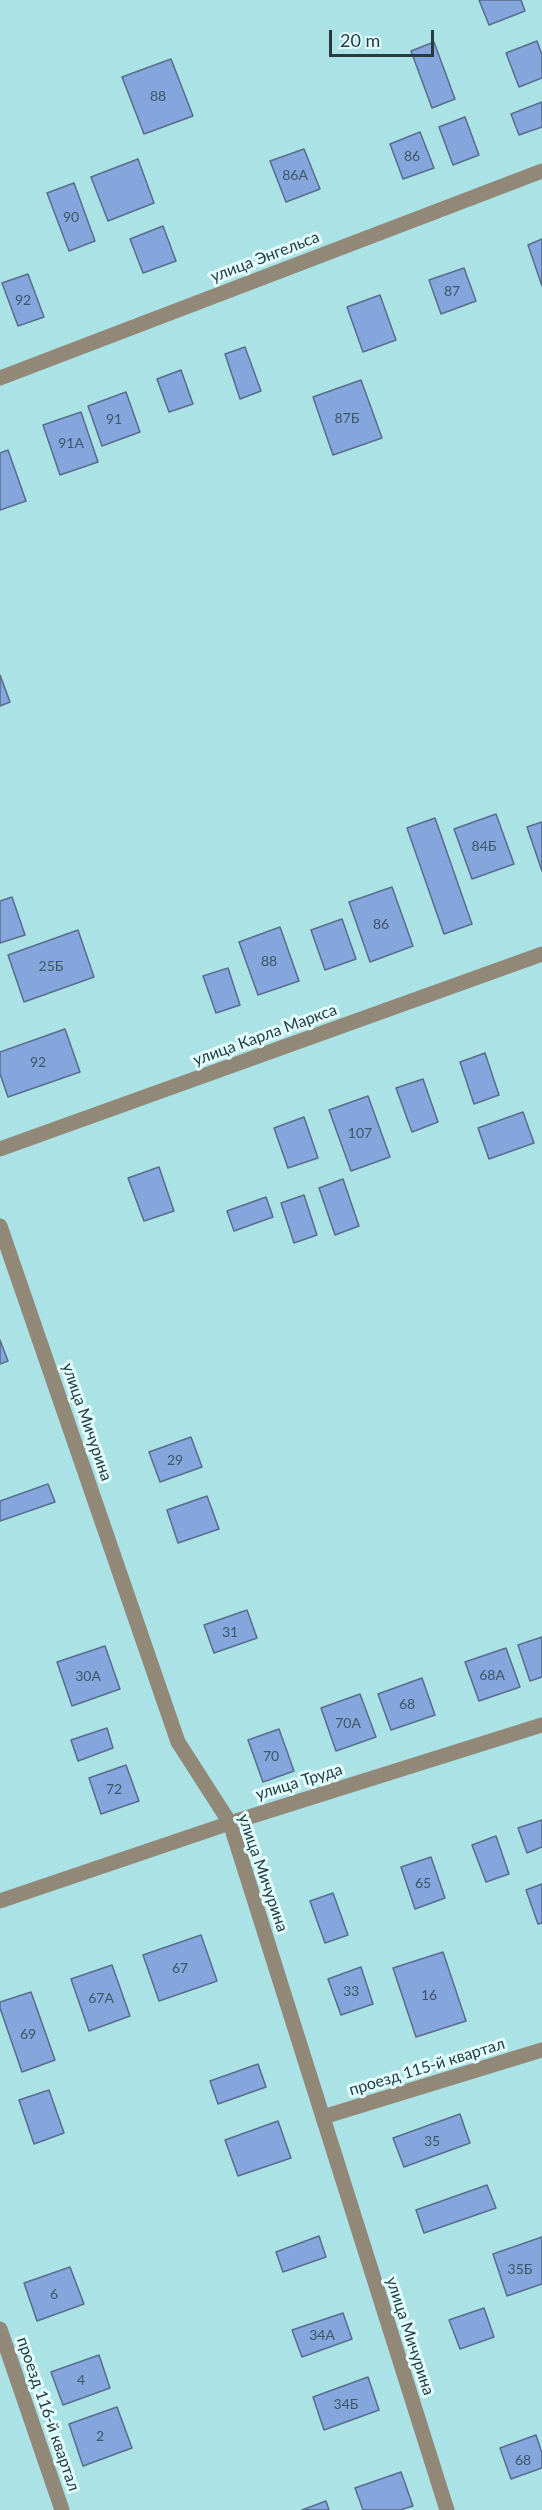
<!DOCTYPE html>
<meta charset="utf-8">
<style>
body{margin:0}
#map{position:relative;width:542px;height:2510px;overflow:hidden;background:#abe2e5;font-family:Lato,sans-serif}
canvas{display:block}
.scale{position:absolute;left:329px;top:30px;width:105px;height:27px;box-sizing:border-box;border:3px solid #263c3e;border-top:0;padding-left:8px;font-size:18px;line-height:21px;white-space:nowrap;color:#263c3e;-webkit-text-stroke:4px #e2fdff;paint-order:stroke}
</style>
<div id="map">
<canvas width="542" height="2510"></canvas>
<div class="scale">20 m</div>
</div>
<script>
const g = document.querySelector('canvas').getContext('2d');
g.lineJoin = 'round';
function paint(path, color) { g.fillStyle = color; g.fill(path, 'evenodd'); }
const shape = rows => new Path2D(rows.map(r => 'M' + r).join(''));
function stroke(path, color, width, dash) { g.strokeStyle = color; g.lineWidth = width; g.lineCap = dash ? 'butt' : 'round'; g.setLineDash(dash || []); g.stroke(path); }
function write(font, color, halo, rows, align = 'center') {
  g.font = font + ' Lato,sans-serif'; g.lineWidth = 6; g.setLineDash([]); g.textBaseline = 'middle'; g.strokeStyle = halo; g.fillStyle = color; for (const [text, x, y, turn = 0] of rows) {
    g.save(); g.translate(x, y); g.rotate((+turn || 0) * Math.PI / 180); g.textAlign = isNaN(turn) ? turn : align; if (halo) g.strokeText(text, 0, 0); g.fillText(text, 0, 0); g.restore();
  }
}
const building = shape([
 [479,0,521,0,525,11,489,25,479,0],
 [537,41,542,55,542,78,519,87,506,53,537,41],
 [434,42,455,99,432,108,411,51,434,42],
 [171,59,193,116,144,134,122,77,171,59],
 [542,102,542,127,519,135,511,114,542,102],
 [465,117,479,155,453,165,439,127,465,117],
 [420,132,434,168,403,179,390,144,420,132],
 [304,149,320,189,286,202,270,161,304,149],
 [138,159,154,203,108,221,91,177,138,159],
 [74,183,95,241,69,251,47,193,74,183],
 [163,226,176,261,143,273,130,239,163,226],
 [542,239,542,286,528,245,542,239],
 [464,268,476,301,441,314,429,280,464,268],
 [28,274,44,317,18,326,2,283,28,274],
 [380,295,396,340,363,352,347,307,380,295],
 [245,347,261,391,240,399,225,354,245,347],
 [181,370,193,404,169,412,157,379,181,370],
 [361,380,382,438,333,455,313,397,361,380],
 [126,392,140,432,102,446,88,406,126,392],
 [81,412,98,462,60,475,43,425,81,412],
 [8,450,26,501,0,510,0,453,8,450],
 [0,675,10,702,0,706,0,675],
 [496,814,514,864,472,879,454,829,496,814],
 [435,818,472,924,444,934,407,828,435,818],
 [542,822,542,871,527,827,542,822],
 [392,887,413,946,370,962,349,902,392,887],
 [12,897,25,935,0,943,0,901,12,897],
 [342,919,356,959,325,970,311,930,342,919],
 [280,927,299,981,258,995,239,942,280,927],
 [78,930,94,977,24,1002,8,955,78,930],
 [228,968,240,1005,216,1013,203,976,228,968],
 [65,1029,80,1072,8,1097,0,1074,0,1052,65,1029],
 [485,1053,499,1095,474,1104,460,1062,485,1053],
 [423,1079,438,1122,412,1132,396,1088,423,1079],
 [368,1096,390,1157,351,1171,329,1110,368,1096],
 [523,1112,534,1143,489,1159,478,1128,523,1112],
 [304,1117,318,1158,288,1168,274,1128,304,1117],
 [159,1167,174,1211,144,1221,128,1178,159,1167],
 [343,1179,359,1226,335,1235,319,1188,343,1179],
 [304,1195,317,1235,294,1243,281,1203,304,1195],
 [266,1197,273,1217,234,1231,227,1211,266,1197],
 [0,1340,8,1361,0,1364,0,1340],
 [191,1437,202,1467,160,1482,149,1452,191,1437],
 [48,1484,55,1502,0,1521,0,1501,48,1484],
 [207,1496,219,1529,178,1543,167,1510,207,1496],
 [247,1610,257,1638,214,1653,204,1625,247,1610],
 [542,1637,542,1677,530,1681,518,1645,542,1637],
 [105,1646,120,1689,72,1706,57,1662,105,1646],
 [506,1648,520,1687,479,1701,465,1662,506,1648],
 [422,1678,435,1715,391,1730,378,1694,422,1678],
 [360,1694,376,1737,336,1751,321,1708,360,1694],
 [107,1728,113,1748,78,1761,71,1740,107,1728],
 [279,1729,294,1771,263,1782,248,1740,279,1729],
 [126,1765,139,1801,101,1814,89,1778,126,1765],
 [542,1820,542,1847,527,1853,518,1828,542,1820],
 [496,1836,509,1874,486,1882,472,1845,496,1836],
 [431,1857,445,1898,415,1909,401,1867,431,1857],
 [542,1884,542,1923,538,1924,526,1890,542,1884],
 [333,1893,348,1935,325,1943,310,1901,333,1893],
 [201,1935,217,1981,159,2001,143,1955,201,1935],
 [443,1952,466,2021,416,2037,393,1968,443,1952],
 [112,1965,130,2016,89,2031,71,1979,112,1965],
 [361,1967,373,2004,341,2015,328,1979,361,1967],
 [31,1992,55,2060,22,2072,0,2008,0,2002,31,1992],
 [258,2064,266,2087,218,2104,210,2081,258,2064],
 [49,2090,64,2133,34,2144,19,2100,49,2090],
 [460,2114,470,2143,404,2167,393,2138,460,2114],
 [278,2121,291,2158,238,2176,225,2140,278,2121],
 [487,2185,496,2208,424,2233,416,2210,487,2185],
 [319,2236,326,2257,283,2272,276,2252,319,2236],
 [542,2237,542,2284,507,2296,493,2254,542,2237],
 [70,2267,84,2304,37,2321,24,2283,70,2267],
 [484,2308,494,2337,460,2349,449,2320,484,2308],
 [343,2313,352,2339,302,2357,292,2330,343,2313],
 [99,2355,110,2388,63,2405,51,2372,99,2355],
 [368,2377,379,2410,324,2430,313,2397,368,2377],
 [117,2407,132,2448,83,2466,69,2424,117,2407],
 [536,2435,542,2453,542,2468,511,2479,500,2448,536,2435],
 [401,2472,413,2506,400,2510,363,2510,355,2488,401,2472],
 [326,2501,329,2510,302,2510,326,2501]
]);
const minor = shape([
 [0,378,542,171],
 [0,1149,542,954],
 [0,1226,178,1742,230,1823,447,2510],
 [0,1901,230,1823,542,1725],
 [323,2117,542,2050],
 [0,2329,62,2510]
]);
const numberNames = [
 ["88",158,96],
 ["86",412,156],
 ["86А",295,175],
 ["90",71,217],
 ["87",452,291],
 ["92",23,300],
 ["87Б",347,418],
 ["91",114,419],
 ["91А",71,443],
 ["84Б",484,846],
 ["86",381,924],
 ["88",269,961],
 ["25Б",51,966],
 ["92",38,1062],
 ["107",360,1133],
 ["29",175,1460],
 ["31",230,1632],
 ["68А",492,1675],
 ["30А",88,1676],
 ["68",407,1704],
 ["70А",348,1723],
 ["70",271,1756],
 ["72",114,1789],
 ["65",423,1883],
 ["67",180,1968],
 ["33",351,1991],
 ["16",429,1995],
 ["67А",101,1998],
 ["69",28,2034],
 ["35",432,2141],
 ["35Б",520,2269],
 ["6",54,2294],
 ["34А",322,2335],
 ["4",81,2380],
 ["34Б",346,2404],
 ["2",100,2436],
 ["68",523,2460]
];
const streetNames = [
 ["улица Энгельса",265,257,-21],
 ["улица Карла Маркса",265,1035,-20],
 ["улица Мичурина",87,1422,71],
 ["улица Труда",299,1782,-17],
 ["улица Мичурина",263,1873,71],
 ["проезд 115-й квартал",427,2067,-17],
 ["улица Мичурина",410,2336,72],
 ["проезд 116-й квартал",48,2414,71]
];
paint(building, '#84a6dd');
stroke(building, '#586c8c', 1.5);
stroke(minor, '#918878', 15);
write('14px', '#3e5666', null, numberNames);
write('16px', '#263c3e', '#e2fdff', streetNames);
</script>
